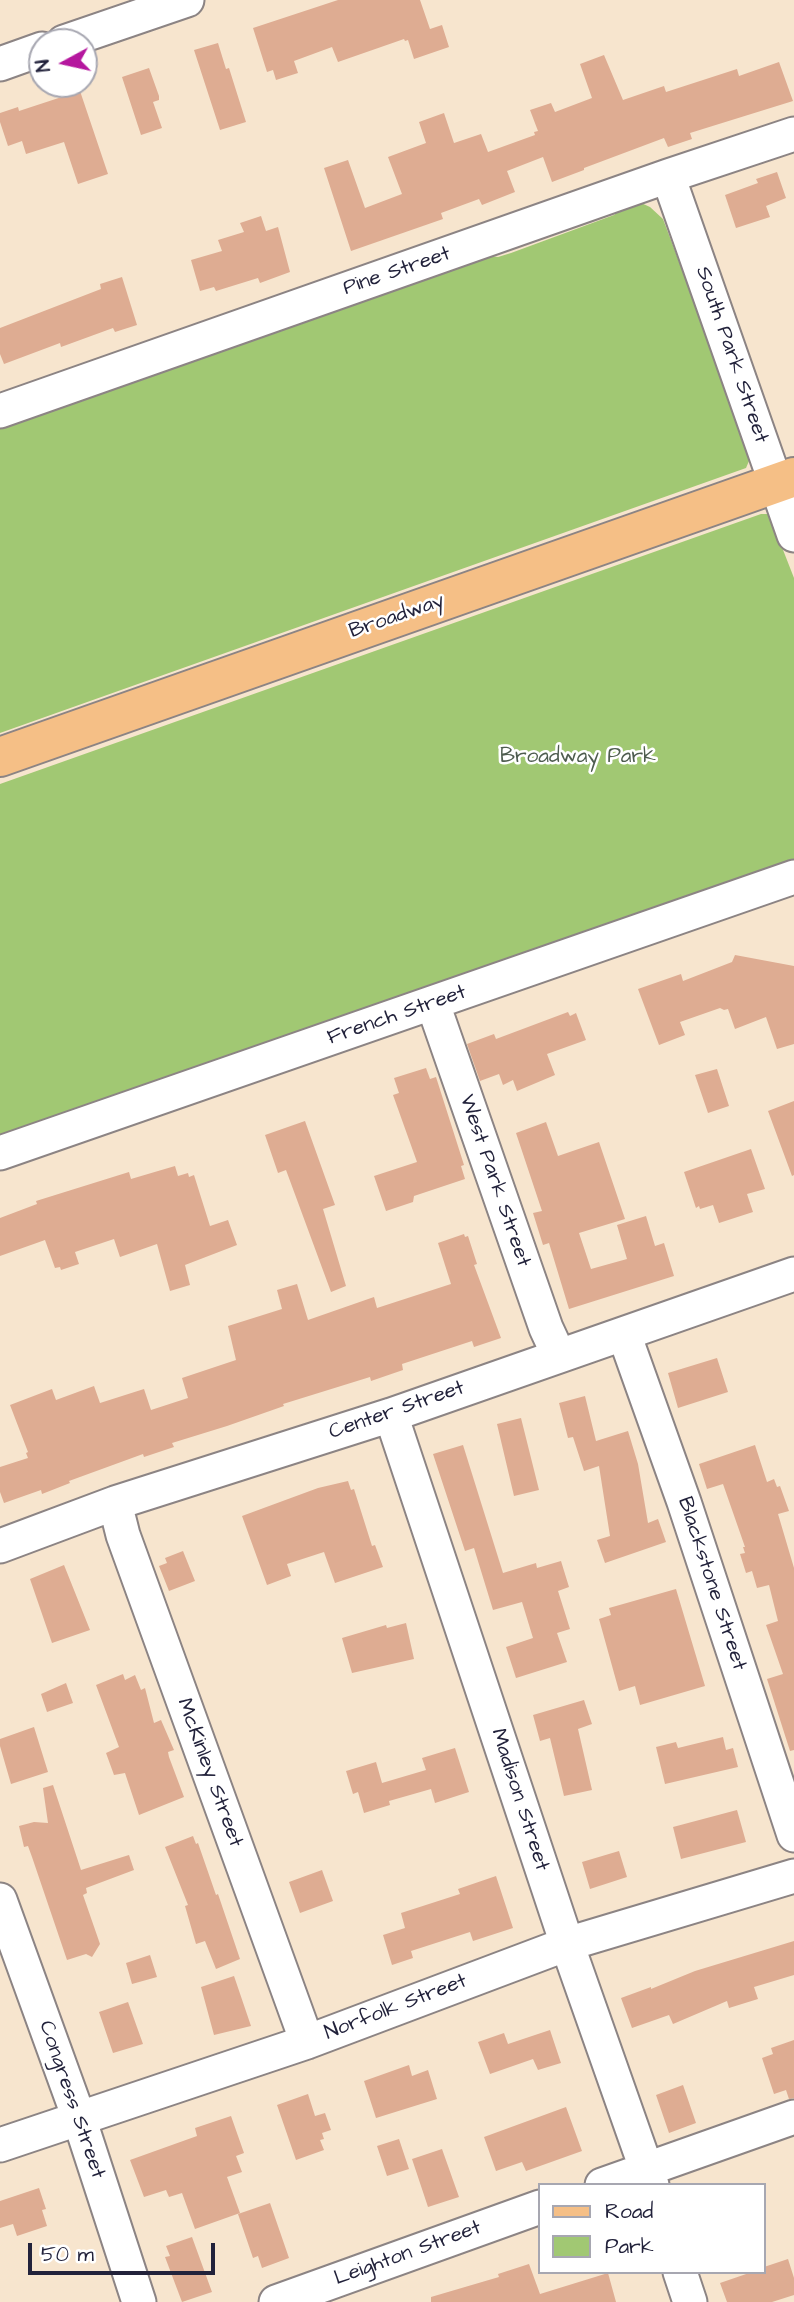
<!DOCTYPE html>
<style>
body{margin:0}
#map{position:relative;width:794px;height:2302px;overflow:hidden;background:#f7e5ce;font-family:"Architects Daughter",sans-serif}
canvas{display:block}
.legend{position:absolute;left:538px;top:2183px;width:228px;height:91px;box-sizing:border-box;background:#fff;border:2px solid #a7a7b1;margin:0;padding:9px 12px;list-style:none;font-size:21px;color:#22223b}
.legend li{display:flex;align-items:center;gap:14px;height:35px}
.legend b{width:35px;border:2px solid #a7a7b1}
.north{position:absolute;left:28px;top:28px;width:70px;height:70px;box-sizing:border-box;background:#fff;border:2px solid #a7a7b1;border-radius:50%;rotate:262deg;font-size:19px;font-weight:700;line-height:28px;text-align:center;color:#22223b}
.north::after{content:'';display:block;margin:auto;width:24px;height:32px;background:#b5179e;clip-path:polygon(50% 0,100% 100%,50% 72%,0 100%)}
.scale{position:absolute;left:28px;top:2243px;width:187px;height:32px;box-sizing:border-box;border:4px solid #22223b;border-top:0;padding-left:9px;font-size:21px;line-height:24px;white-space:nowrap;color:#22223b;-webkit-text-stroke:5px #fff;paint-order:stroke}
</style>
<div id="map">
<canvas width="794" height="2302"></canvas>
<ul class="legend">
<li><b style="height:9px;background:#f5bf86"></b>Road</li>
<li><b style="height:19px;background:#a1c873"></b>Park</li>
</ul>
<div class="north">N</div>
<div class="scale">50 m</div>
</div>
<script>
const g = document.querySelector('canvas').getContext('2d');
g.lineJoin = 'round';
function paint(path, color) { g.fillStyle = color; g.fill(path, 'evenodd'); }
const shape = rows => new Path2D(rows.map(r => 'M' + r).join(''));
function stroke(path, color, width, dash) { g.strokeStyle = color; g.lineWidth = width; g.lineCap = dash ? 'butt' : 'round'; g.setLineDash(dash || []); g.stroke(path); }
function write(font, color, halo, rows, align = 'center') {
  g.font = font + ' "Architects Daughter",sans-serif'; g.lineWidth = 5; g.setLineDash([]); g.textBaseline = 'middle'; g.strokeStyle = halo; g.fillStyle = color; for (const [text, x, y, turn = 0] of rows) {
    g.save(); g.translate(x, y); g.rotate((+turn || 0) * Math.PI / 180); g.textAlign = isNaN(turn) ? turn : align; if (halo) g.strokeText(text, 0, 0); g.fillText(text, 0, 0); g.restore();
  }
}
const green = shape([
 [639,202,650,207,663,219,749,448,749,461,746,468,0,733,0,425,490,256,498,257,511,253,614,215,627,204],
 [761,514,769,514,794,578,794,861,6,1141,0,1141,0,784]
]);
const building = shape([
 [338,0,420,0,430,29,442,25,449,47,414,59,408,40,405,41,404,39,338,62,332,47,294,61,298,73,276,80,273,70,267,72,253,28],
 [218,43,226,69,229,68,246,122,220,130,194,50],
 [604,55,623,100,664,86,666,92,737,69,739,76,779,62,793,101,690,133,692,139,668,147,664,138,584,168,584,170,552,182,543,157,507,171,515,192,482,205,479,199,441,213,443,219,351,251,324,168,348,160,365,208,402,194,388,157,426,143,419,122,444,113,454,143,481,134,488,152,535,135,534,132,538,131,530,110,551,103,555,112,592,98,580,64],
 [149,68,159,96,159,100,153,102,162,128,141,135,122,77],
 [80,91,108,174,78,184,64,142,26,154,22,141,8,146,0,122,0,113,18,107,19,111],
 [777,172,786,198,766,206,770,217,736,228,725,195,758,183,756,179],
 [261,216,266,231,278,227,290,272,260,283,258,278,216,291,214,287,200,291,191,260,222,251,218,240,244,232,240,223],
 [122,277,137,325,115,332,113,328,61,347,60,343,4,364,0,354,0,328,101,289,100,284],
 [735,955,794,966,794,1044,777,1049,766,1017,735,1029,728,1009,724,1010,720,1008,680,1022,685,1035,659,1045,638,989,681,974,683,981,732,962],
 [568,1012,570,1016,576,1013,586,1040,547,1054,555,1075,517,1091,513,1080,503,1085,499,1074,480,1081,467,1044,494,1034,496,1039],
 [426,1068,430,1079,436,1077,464,1165,461,1166,465,1179,414,1196,413,1202,386,1211,374,1176,417,1162,393,1095,399,1093,394,1078],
 [717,1069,729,1106,708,1113,695,1075],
 [794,1101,794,1175,792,1176,768,1111],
 [305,1121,335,1205,323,1209,346,1286,331,1292,286,1170,278,1173,265,1135],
 [546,1122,558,1156,599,1142,625,1219,579,1233,591,1269,627,1259,617,1225,646,1216,655,1246,664,1243,674,1276,569,1309,549,1243,543,1245,533,1213,542,1211,516,1133],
 [751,1149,765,1189,747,1194,753,1212,719,1223,713,1205,700,1209,699,1206,696,1208,684,1172],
 [175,1166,178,1176,188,1173,189,1177,194,1175,210,1226,228,1220,237,1245,185,1265,190,1285,170,1291,157,1244,120,1257,114,1239,75,1252,79,1264,61,1270,60,1267,55,1268,45,1240,0,1256,0,1218,37,1204,36,1201,129,1172,131,1179],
 [464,1234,465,1237,468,1236,477,1264,474,1265,501,1338,474,1347,472,1341,402,1364,403,1370,371,1381,370,1377,283,1404,284,1406,227,1426,172,1443,174,1447,144,1457,143,1454,69,1481,70,1483,42,1494,41,1490,4,1503,0,1492,0,1467,28,1458,26,1453,28,1452,10,1405,52,1389,56,1400,94,1386,100,1403,144,1389,151,1410,188,1398,182,1378,236,1360,228,1326,282,1309,277,1290,297,1284,308,1320,374,1297,377,1308,451,1284,438,1243],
 [717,1358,728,1392,678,1408,668,1373],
 [585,1396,596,1441,628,1431,638,1464,648,1523,658,1519,666,1542,605,1563,597,1540,610,1536,599,1466,584,1471,573,1437,568,1438,559,1403],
 [521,1418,539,1490,514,1496,497,1424],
 [463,1445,503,1573,536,1563,537,1568,561,1561,569,1587,558,1591,570,1629,557,1633,567,1662,516,1678,506,1647,533,1638,522,1602,493,1610,474,1548,465,1551,433,1454],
 [755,1445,767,1482,774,1479,777,1487,780,1486,789,1511,778,1514,794,1568,794,1750,790,1751,767,1679,783,1674,766,1625,778,1621,769,1585,757,1588,752,1571,746,1573,740,1554,745,1553,743,1547,745,1547,723,1484,707,1489,699,1464],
 [348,1481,351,1490,354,1489,372,1546,375,1545,383,1567,335,1583,324,1552,287,1564,291,1576,267,1585,242,1516,318,1488],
 [183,1551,195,1581,169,1591,159,1566,167,1563,165,1558],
 [64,1565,90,1630,52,1643,30,1579],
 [676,1589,705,1686,640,1705,635,1686,619,1691,599,1619,611,1615,609,1608],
 [406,1623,414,1659,352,1673,342,1638,386,1625,387,1628],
 [123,1674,125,1680,135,1675,141,1690,145,1688,154,1723,161,1720,174,1750,168,1752,169,1757,184,1797,139,1815,125,1773,114,1775,106,1753,119,1747,96,1685],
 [66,1683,73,1703,47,1712,41,1694],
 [584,1700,592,1724,578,1729,592,1790,564,1796,550,1738,540,1741,533,1715],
 [34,1727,48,1772,11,1784,0,1746,0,1739],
 [723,1737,726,1750,733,1748,738,1767,665,1784,656,1747,676,1742,678,1748],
 [455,1748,469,1792,435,1803,431,1789,389,1801,390,1805,364,1813,358,1792,353,1794,346,1771,376,1762,382,1783,426,1770,422,1758],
 [53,1785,81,1870,129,1855,134,1870,86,1888,87,1893,83,1895,100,1944,92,1957,86,1954,67,1960,32,1857,28,1846,24,1847,19,1826,34,1822,48,1823,43,1788],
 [737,1810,746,1842,681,1859,673,1827],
 [193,1836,196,1844,198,1843,216,1895,218,1894,240,1959,216,1969,205,1941,196,1944,185,1906,188,1905,165,1847],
 [619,1851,627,1877,590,1889,582,1862],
 [322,1870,333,1901,300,1913,289,1882],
 [496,1876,513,1928,473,1941,470,1932,411,1951,413,1958,392,1965,383,1935,405,1928,401,1913,460,1894,458,1889],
 [794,1941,794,1975,754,1987,758,1999,729,2008,727,2001,673,2024,669,2015,632,2028,621,1998,651,1987,651,1989,695,1971],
 [150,1955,157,1977,132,1984,126,1963],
 [234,1976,251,2026,214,2035,201,1987],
 [128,2002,143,2044,113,2053,99,2012],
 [550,2030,561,2063,538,2070,533,2059,490,2074,478,2042,504,2033,508,2044],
 [794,2040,794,2098,789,2099,786,2090,774,2094,762,2058,773,2054,771,2048],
 [409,2065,412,2076,428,2070,437,2099,376,2118,364,2081],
 [683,2085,696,2123,669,2133,656,2095],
 [308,2094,315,2116,325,2113,331,2130,322,2133,324,2139,320,2140,324,2150,296,2160,277,2105],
 [566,2107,582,2151,526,2171,522,2162,496,2171,484,2137],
 [231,2116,244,2153,236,2156,242,2172,227,2177,240,2213,195,2229,182,2193,169,2197,166,2190,144,2197,130,2160,197,2136,195,2128],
 [399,2139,409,2169,387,2176,377,2146],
 [442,2149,459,2197,428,2207,412,2159],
 [39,2188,46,2209,42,2210,47,2226,17,2236,13,2224,0,2228,0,2201],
 [270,2203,289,2258,262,2268,258,2256,253,2258,238,2214],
 [192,2237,212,2292,182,2302,165,2257,170,2256,166,2246],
 [788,2259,794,2278,794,2295,772,2302,727,2302,720,2283,752,2272,764,2272,764,2267],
 [529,2264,540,2294,608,2273,616,2302,431,2302,431,2297,499,2277,498,2274]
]);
const minor = shape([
 [64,42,187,0],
 [0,64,42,49],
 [668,176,794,535],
 [0,411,668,176,794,134],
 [433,1004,546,1328,559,1356],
 [0,1153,794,877],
 [624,1334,684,1502,794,1835],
 [391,1415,567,1944,652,2185],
 [115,1503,123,1535,307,2042],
 [0,1546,115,1503,391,1415,794,1274],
 [0,1900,79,2118,139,2302],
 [0,2145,307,2042,567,1944,794,1876],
 [602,2185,794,2117],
 [680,2272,690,2302],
 [276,2302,540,2207]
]);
const major = shape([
 [0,757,794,477]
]);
const streetNames = [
 ["Pine Street",397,272,-19],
 ["South Park Street",731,355,71],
 ["Broadway",397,617,-19],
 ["French Street",397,1016,-19],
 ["West Park Street",494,1181,71],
 ["Center Street",397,1411,-19],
 ["Blackstone Street",711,1584,72],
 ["McKinley Street",209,1773,70],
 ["Madison Street",519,1800,72],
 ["Norfolk Street",396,2008,-21],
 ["Congress Street",71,2100,71],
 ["Leighton Street",408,2254,-20]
];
const parkNames = [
 ["Broadway Park",578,758]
];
paint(green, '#a1c873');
paint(building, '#deac92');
stroke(minor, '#8c8484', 37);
stroke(major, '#8c8484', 42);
stroke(minor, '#fff', 33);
stroke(major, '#f5bf86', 38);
write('21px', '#22223b', '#fff', streetNames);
write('21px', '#4e5c4f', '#fff', parkNames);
</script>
